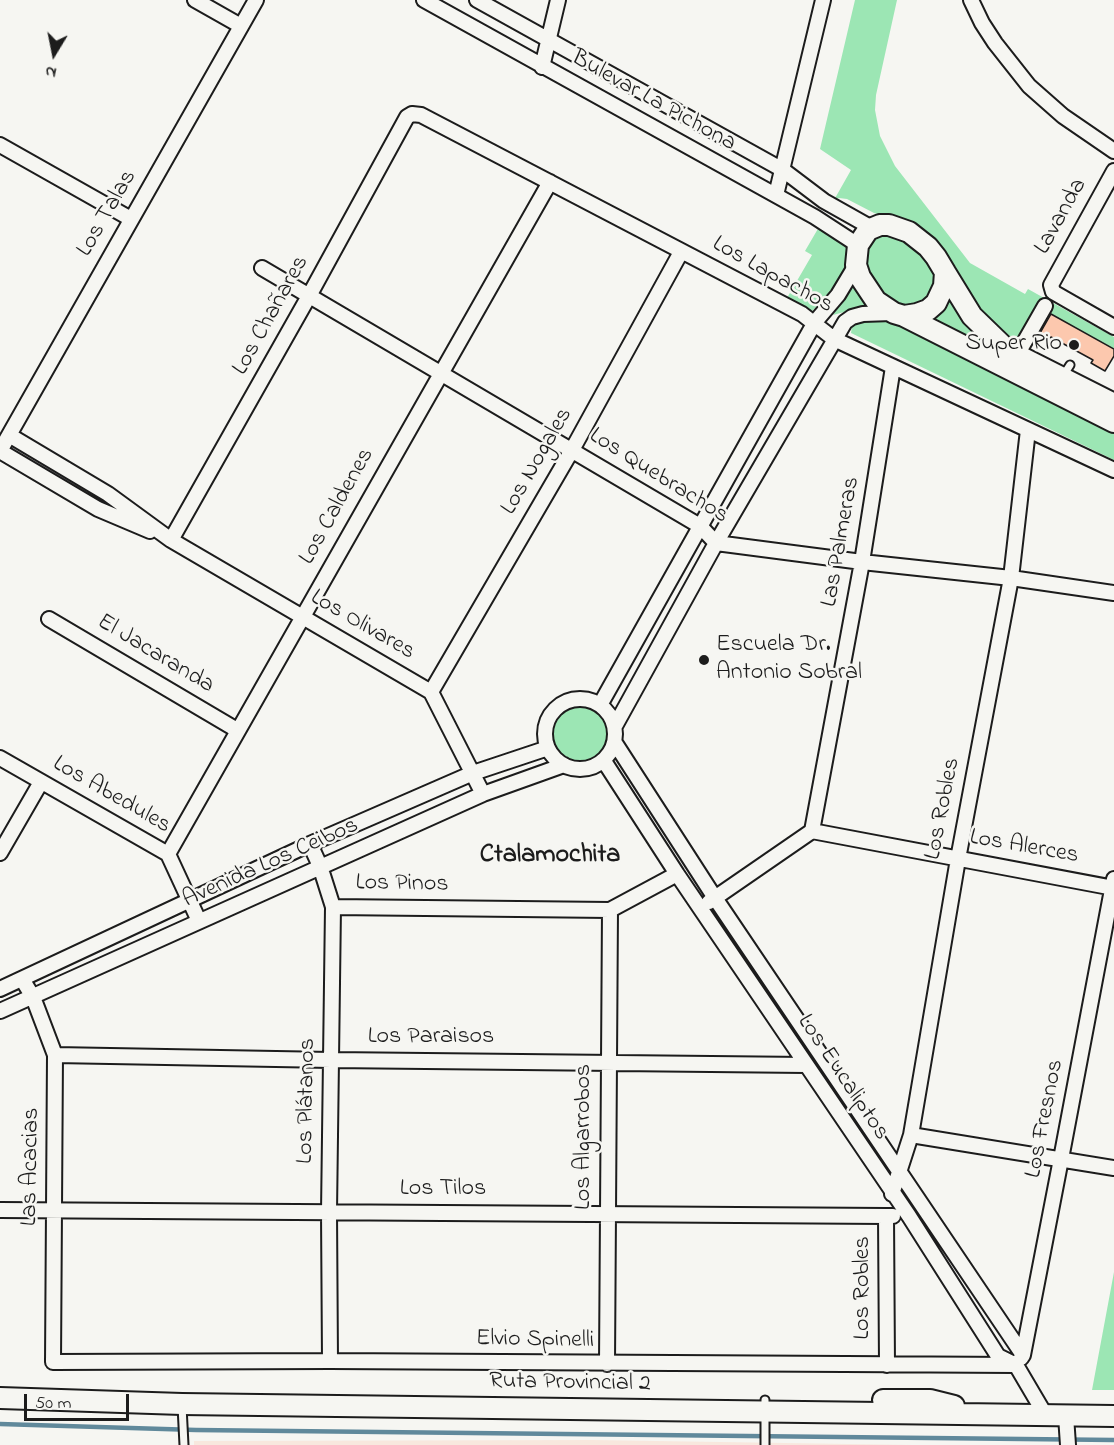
<!DOCTYPE html>
<meta charset="utf-8">
<style>
body{margin:0}
#map{position:relative;width:1114px;height:1445px;overflow:hidden;background:#f6f6f2;font-family:"Indie Flower",sans-serif}
canvas{display:block}
.north{position:absolute;left:24px;top:24px;width:60px;height:60px;-webkit-text-stroke:4px #f6f6f2;paint-order:stroke;rotate:190deg;font-size:16px;font-weight:700;line-height:24px;text-align:center;color:#1c1c1c}
.north::after{content:'';display:block;margin:auto;width:21px;height:27px;background:#1c1c1c;clip-path:polygon(50% 0,100% 100%,50% 72%,0 100%)}
.scale{position:absolute;left:24px;top:1394px;width:105px;height:27px;box-sizing:border-box;border:3px solid #1c1c1c;border-top:0;padding-left:8px;font-size:18px;line-height:21px;white-space:nowrap;color:#1c1c1c;-webkit-text-stroke:4px #f6f6f2;paint-order:stroke}
</style>
<div id="map">
<canvas width="1114" height="1445"></canvas>
<div class="north">N</div>
<div class="scale">50 m</div>
</div>
<script>
const g = document.querySelector('canvas').getContext('2d');
g.lineJoin = 'round';
function paint(path, color) { g.fillStyle = color; g.fill(path, 'evenodd'); }
const shape = rows => new Path2D(rows.map(r => 'M' + r).join(''));
function stroke(path, color, width, dash) { g.strokeStyle = color; g.lineWidth = width; g.lineCap = dash ? 'butt' : 'round'; g.setLineDash(dash || []); g.stroke(path); }
function write(font, color, halo, rows, align = 'center') {
  g.font = font + ' "Indie Flower",sans-serif'; g.lineWidth = 5; g.setLineDash([]); g.textBaseline = 'middle'; g.strokeStyle = halo; g.fillStyle = color; for (const [text, x, y, turn = 0] of rows) {
    g.save(); g.translate(x, y); g.rotate((+turn || 0) * Math.PI / 180); g.textAlign = isNaN(turn) ? turn : align; if (halo) g.strokeText(text, 0, 0); g.fillText(text, 0, 0); g.restore();
  }
}
const built = shape([
 [592,1440,913,1445,194,1445,194,1441]
]);
const green = shape([
 [855,0,897,0,876,95,875,110,880,136,895,166,970,263,1025,294,1028,289,1114,337,1114,349,1047,312,1016,346,1004,338,899,220,874,213,847,199,839,198,834,200,851,170,820,149],
 [819,227,846,245,849,258,846,274,831,293,812,311,787,298,812,255,805,251],
 [883,232,914,243,936,272,934,294,913,308,894,304,872,285,865,271,864,252,873,237],
 [855,283,870,305,833,315],
 [950,297,1008,358,924,319,944,306],
 [872,320,894,323,907,328,1114,429,1114,460,851,333,852,326,855,323],
 '545 734a35 35 0 1 1 70 0a35 35 0 1 1-70 0Z',
 [1114,1272,1114,1390,1092,1390]
]);
const stream = shape([
 [0,1424,196,1430,1114,1440]
]);
const building = shape([
 [1051,314,1114,349,1114,356,1105,371,1091,363,1093,360,1051,337,1049,340,1039,335,1051,314]
]);
const lane = shape([
 [1063,376,1070,365],
 [765,1400,765,1445],
 [182,1406,184,1445]
]);
const street = shape([
 [195,0,241,26],
 [424,0,815,217,858,245],
 [477,0,783,170,824,201,872,228],
 [971,0,982,23,995,43,1029,86,1063,116,1114,151],
 [542,67,558,0],
 [0,145,131,219],
 [1114,171,1051,285,1053,292,1114,327],
 [776,195,823,0],
 [262,268,700,526,716,543,862,562,1011,578,1114,593],
 [1017,355,1045,306],
 [9,435,108,494,171,540,431,692,483,794],
 [0,451,256,0],
 [0,451,98,509,150,531],
 [171,540,309,296,407,117,412,114,421,115,802,314,834,339,1114,470],
 [49,619,237,730],
 [431,692,572,450,681,252],
 '545 734a35 35 0 1 1 70 0a35 35 0 1 1-70 0Z',
 [600,705,815,322,838,295,856,265],
 [615,726,716,543,845,322,852,317,863,314,892,313],
 [615,743,715,898,1023,1355],
 [0,758,168,854,199,921],
 [604,761,677,874,909,1216,998,1356,1016,1365,1046,1416],
 [812,831,862,562,893,367],
 [310,844,320,866,333,907,329,1212,330,1361],
 [0,853,41,782],
 [168,854,550,182],
 [709,902,812,831,1114,888],
 [333,907,610,910,677,874],
 [22,979,33,997,55,1055,53,1362,330,1361,1016,1365],
 [0,989,310,844,473,773,548,748],
 [0,1011,483,794,564,765],
 [55,1055,331,1060,806,1065],
 [911,1135,1114,1168],
 [892,1194,911,1135,958,859,1011,578,1028,430],
 [0,1210,886,1216],
 [1021,1358,1023,1355,1061,1159,1114,879],
 [607,1364,610,910],
 [887,1365,886,1216,893,1216],
 [1066,1416,1068,1445]
]);
const secondary = shape([
 [880,225,889,225,909,232,928,247,936,257,945,272,944,286,936,303,928,310,917,314,904,316,894,313,876,301,860,277,856,265,858,245,868,230,880,225],
 [945,272,972,316,1003,346,1017,355,1114,404],
 [904,316,1114,422],
 [0,1398,182,1404,1114,1416],
 [883,1400,930,1400,954,1406]
]);
const markers = [
 [1074,345,6,"#1c1c1c"],
 [704,660,6,"#1c1c1c"]
];
const streetNames = [
 ["Bulevar La Pichona",653,102,29],
 ["Los Talas",108,214,-60],
 ["Lavanda",1062,217,-61],
 ["Los Lapachos",772,276,29],
 ["Los Chañares",272,316,-61],
 ["Los Nogales",538,462,-60],
 ["Los Quebrachos",658,477,32],
 ["Los Caldenes",338,507,-61],
 ["Las Palmeras",842,542,-80],
 ["Los Olivares",362,626,30],
 ["El Jacaranda",155,655,31],
 ["Los Abedules",111,796,30],
 ["Los Robles",944,809,-79],
 ["Los Alerces",1024,848,10],
 ["Avenida Los Ceibos",271,864,-24],
 ["Los Pinos",402,885,1],
 ["Los Paraisos",431,1038],
 ["Los Eucaliptos",842,1078,56],
 ["Los Plátanos",308,1101,-89],
 ["Los Fresnos",1046,1119,-79],
 ["Los Algarrobos",585,1137,-90],
 ["Las Acacias",32,1167,-89],
 ["Los Tilos",443,1190],
 ["Los Robles",864,1288,-90],
 ["Elvio Spinelli",535,1341,1],
 ["Ruta Provincial 2",570,1384,1]
];
const poiNames = [
 ["Super Rio",1062,345],
 ["Escuela Dr.",716,646,"left"],
 ["Antonio Sobral",716,674,"left"]
];
const neighbourhoodNames = [
 ["Ctalamochita",550,857]
];
paint(built, '#f8e8de');
paint(green, '#9ce6b4');
stroke(stream, '#60899b', 4.5);
paint(building, '#fcc8ae');
stroke(building, '#1c1c1c', 1.5);
stroke(lane, '#1c1c1c', 11);
stroke(street, '#1c1c1c', 18);
stroke(secondary, '#1c1c1c', 24);
stroke(lane, '#f6f6f2', 7);
stroke(street, '#f6f6f2', 14);
stroke(secondary, '#f6f6f2', 20);
for (const [x, y, r, color] of markers) { const dot = new Path2D(); dot.arc(x, y, r, 0, 2 * Math.PI); g.fillStyle = color; g.fill(dot); stroke(dot, '#f6f6f2', 2); }
write('24px', '#1c1c1c', '#f6f6f2', streetNames);
write('24px', '#1c1c1c', '#f6f6f2', poiNames, 'right');
write('bold 26px', '#1c1c1c', '#f6f6f2', neighbourhoodNames);
</script>
